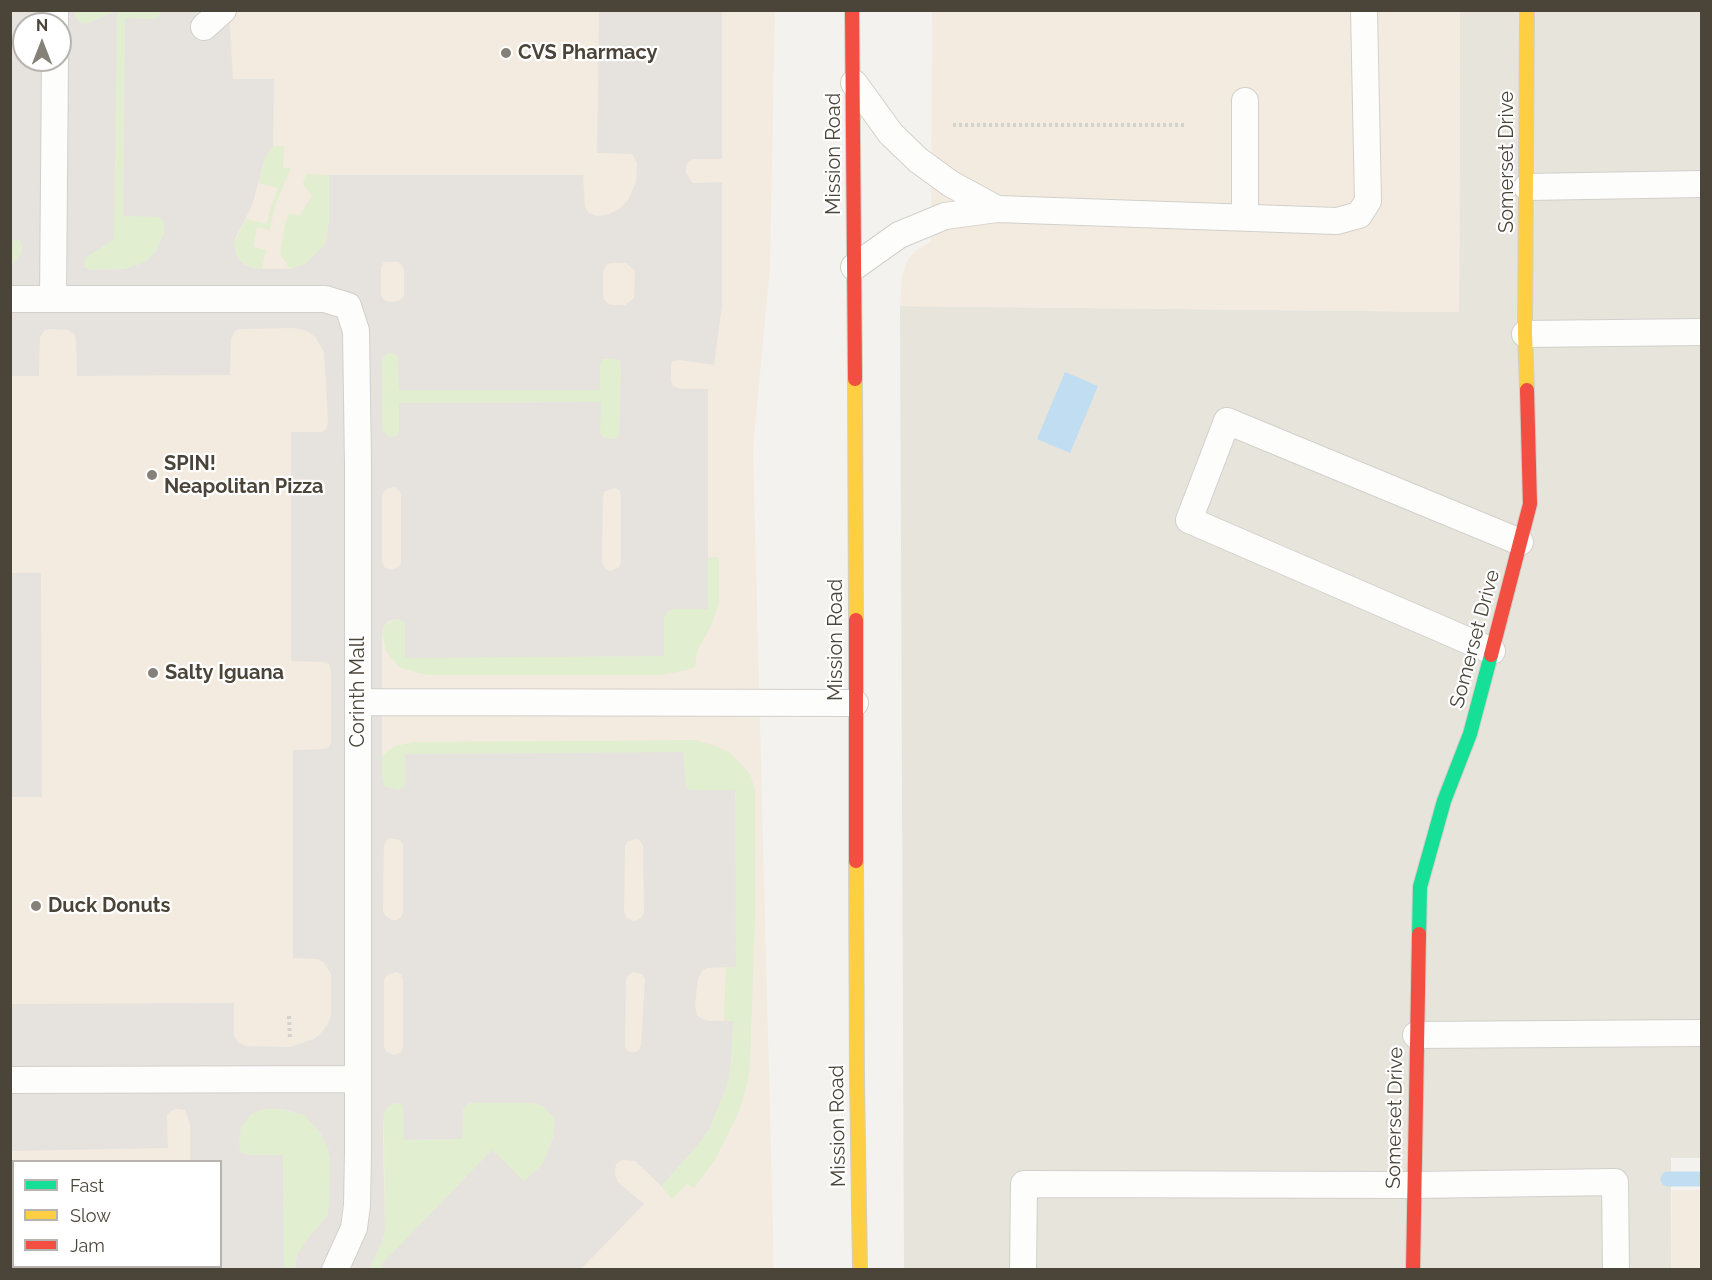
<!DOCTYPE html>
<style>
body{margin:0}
#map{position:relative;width:1712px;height:1280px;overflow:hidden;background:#f4f2ee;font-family:Raleway,sans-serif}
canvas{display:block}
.frame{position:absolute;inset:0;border:12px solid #4b4439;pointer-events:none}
.legend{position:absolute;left:12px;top:1160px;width:210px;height:108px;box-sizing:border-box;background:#fff;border:2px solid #b7b4b0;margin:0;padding:8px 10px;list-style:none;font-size:18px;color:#4b4439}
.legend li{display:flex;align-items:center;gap:12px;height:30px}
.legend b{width:30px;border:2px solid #b7b4b0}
.north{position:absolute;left:12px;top:12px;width:60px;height:60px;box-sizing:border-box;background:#fff;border:2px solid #b7b4b0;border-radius:50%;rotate:0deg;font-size:16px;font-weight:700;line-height:24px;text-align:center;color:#4b4439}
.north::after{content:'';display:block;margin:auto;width:21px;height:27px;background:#868178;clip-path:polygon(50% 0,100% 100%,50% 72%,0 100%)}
</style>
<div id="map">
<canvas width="1712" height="1280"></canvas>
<div class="frame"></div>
<ul class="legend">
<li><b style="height:8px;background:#16e098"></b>Fast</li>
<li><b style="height:8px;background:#ffcf43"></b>Slow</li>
<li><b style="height:8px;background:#f24e42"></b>Jam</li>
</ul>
<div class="north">N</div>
</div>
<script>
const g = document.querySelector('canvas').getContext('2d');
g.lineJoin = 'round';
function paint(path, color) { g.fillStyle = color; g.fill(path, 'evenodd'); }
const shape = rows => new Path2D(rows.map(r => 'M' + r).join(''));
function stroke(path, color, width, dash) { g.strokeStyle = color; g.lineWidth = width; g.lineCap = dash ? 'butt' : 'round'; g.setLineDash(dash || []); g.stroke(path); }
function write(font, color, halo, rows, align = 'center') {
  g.font = font + ' Raleway,sans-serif'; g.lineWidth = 4.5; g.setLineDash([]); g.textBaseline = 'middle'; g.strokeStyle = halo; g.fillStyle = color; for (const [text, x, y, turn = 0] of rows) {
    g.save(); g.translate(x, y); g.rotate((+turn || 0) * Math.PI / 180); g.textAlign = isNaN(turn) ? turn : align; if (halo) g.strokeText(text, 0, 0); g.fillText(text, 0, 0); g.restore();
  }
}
const residential = shape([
 [1460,11,1701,11,1702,1158,1671,1158,1671,1269,904,1269,900,306,1459,312]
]);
const commercial = shape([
 [10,11,775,11,770,267,753,449,774,1269,11,1269],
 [24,24,60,24,60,60,24,60],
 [14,1162,220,1162,220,1266,14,1266],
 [932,11,1460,11,1459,312,900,306,902,275,908,259,917,250,931,242],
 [1672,1190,1701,1190,1701,1269,1671,1269]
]);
const green = shape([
 [76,11,161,11,158,17,153,19,125,18,123,215,159,217,164,221,164,234,155,252,148,260,134,267,124,269,91,270,84,268,83,263,85,258,90,254,117,11,85,24,79,22,75,16],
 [273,146,284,146,283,168,291,168,275,205,270,230,257,227,253,247,266,250,262,269,253,268,240,261,236,254,234,243,246,219,267,224,270,210,278,188,259,183,265,157],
 [306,174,329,175,329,229,323,247,317,255,305,264,290,269,280,254,285,224,289,213,300,216,312,195,303,184],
 [18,240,22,243,22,247,20,255,11,267,11,241],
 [389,353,395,354,398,358,400,390,600,390,600,364,603,359,615,359,620,361,621,367,619,436,615,439,603,437,600,432,600,402,400,403,399,431,398,435,393,437,388,436,382,430,382,361,384,356],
 [719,557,719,602,711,626,697,651,695,667,687,670,662,675,429,675,418,673,399,667,386,651,382,632,384,626,396,619,405,622,405,657,664,656,664,617,667,612,673,609,708,608,708,558],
 [696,740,715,746,729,752,745,768,751,777,755,791,755,916,750,1065,748,1080,740,1109,715,1160,694,1188,687,1184,672,1199,661,1186,701,1141,710,1127,727,1085,731,1063,733,1022,724,1021,726,967,735,967,691,790,686,787,683,753,405,754,406,781,403,787,399,790,384,786,382,777,382,756,395,746,414,742],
 [399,1103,403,1106,404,1113,405,1140,462,1139,463,1110,466,1105,471,1103,534,1103,543,1106,555,1119,553,1138,546,1157,541,1166,524,1181,492,1150,381,1265,385,1269,369,1270,382,1241,385,1231,384,1114,386,1108,392,1104],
 [264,1109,281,1109,304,1115,319,1131,328,1148,330,1161,329,1207,327,1216,306,1241,297,1255,295,1269,284,1269,283,1155,248,1155,241,1152,239,1147,241,1127,246,1118,251,1114]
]);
const parking = shape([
 [13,11,76,11,75,16,79,22,85,24,117,11,114,239,85,258,84,267,91,270,124,269,140,264,148,260,155,252,164,234,164,221,159,217,123,216,125,18,153,19,158,17,161,11,229,11,233,79,274,79,273,146,265,157,252,206,237,235,234,243,236,254,240,261,246,265,253,268,262,269,290,269,305,264,323,247,327,238,329,222,329,175,583,175,585,207,589,213,597,216,609,214,621,208,628,200,636,182,637,163,632,154,597,153,599,11,722,11,722,159,694,159,688,162,686,167,686,173,693,183,722,182,722,306,714,365,680,360,673,361,671,365,671,381,673,386,681,389,708,389,708,609,673,609,667,612,664,618,664,656,405,658,405,622,396,619,389,621,384,626,382,632,382,777,384,786,399,790,403,787,406,781,405,754,683,752,686,787,691,790,735,790,736,967,707,968,702,971,698,979,695,1006,697,1015,702,1019,710,1021,733,1021,731,1063,727,1085,710,1127,701,1141,661,1186,635,1161,622,1160,616,1164,615,1174,618,1182,644,1204,581,1269,385,1270,381,1265,492,1150,524,1181,541,1166,546,1157,553,1138,555,1119,543,1106,534,1103,471,1103,466,1105,463,1110,462,1139,404,1140,403,1106,399,1103,392,1104,386,1108,384,1114,383,1136,385,1231,382,1241,369,1269,295,1269,297,1255,306,1241,327,1216,329,1207,330,1161,328,1148,319,1131,304,1115,282,1109,264,1109,251,1114,241,1127,239,1147,241,1152,248,1155,283,1155,284,1269,191,1269,191,1267,220,1266,220,1162,190,1161,190,1124,185,1110,176,1109,171,1111,167,1115,168,1148,11,1151,11,1004,234,1003,234,1036,238,1042,246,1046,290,1047,314,1039,320,1034,328,1024,331,1015,331,974,324,963,318,959,293,958,293,750,324,749,328,748,331,742,331,670,329,664,323,662,291,661,291,432,322,432,326,429,328,422,324,352,315,337,307,331,293,328,241,329,235,331,231,339,230,375,77,376,76,339,74,334,68,330,49,329,44,331,40,337,39,376,11,376,11,267,20,255,22,247,22,243,19,240,11,241,10,15],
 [24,24,60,24,60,60,24,60],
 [387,262,398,262,402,265,404,270,404,295,403,298,398,301,389,302,384,300,381,295,381,268,383,263],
 [612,263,626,263,635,271,634,298,625,305,612,305,607,303,603,298,603,271,607,264],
 [389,353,395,354,398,358,399,390,600,390,600,364,603,359,615,359,620,361,621,367,619,436,614,439,602,437,600,432,601,402,399,403,399,431,398,435,393,437,388,436,382,430,382,361,384,356],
 [395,487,399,490,401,495,401,562,399,567,390,570,384,567,382,561,382,496,384,491,389,488],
 [615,488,619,490,621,495,621,562,619,567,610,571,604,567,602,562,603,496,604,492],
 [390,838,400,840,403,845,403,912,401,917,397,920,392,920,386,916,383,912,384,846,386,841],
 [636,839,640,841,643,846,644,912,642,917,637,920,632,921,626,917,624,912,625,847,627,842],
 [397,972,401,975,403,979,403,1046,402,1051,398,1054,393,1055,386,1051,384,1046,384,980,387,975],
 [633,972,642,974,645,979,641,1045,639,1050,633,1053,628,1051,625,1046,626,980,628,975],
 [11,573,41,573,42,797,11,797]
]);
const water = shape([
 [1065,372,1098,386,1070,453,1037,439]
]);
const stream = shape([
 [1668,1179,1702,1179]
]);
const path = shape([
 [953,125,1184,125],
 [289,1016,290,1040]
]);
const lane = shape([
 [55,24,55,10],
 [204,27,223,10],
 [854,83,891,134,918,160,951,184,997,209],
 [1245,101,1245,217],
 [1527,187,1702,184],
 [854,267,899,235,945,216,997,209,1337,221,1359,215,1368,201,1364,10],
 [10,299,325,299,348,306,356,331,358,464,358,1153,357,1205,354,1228,335,1270],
 [53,299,55,60],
 [1525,334,1702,332],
 [1492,651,1189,520,1227,421,1520,542],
 [358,702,855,703],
 [1416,1035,1702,1033],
 [10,1080,358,1079],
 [1023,1270,1024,1184,1414,1185,1615,1182,1616,1270]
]);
const fast = shape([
 [1419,934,1420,887,1444,801,1470,734,1491,655]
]);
const slow = shape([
 [855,379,856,620],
 [1527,390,1525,334,1527,10],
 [856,861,857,1080,860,1270]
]);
const jam = shape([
 [852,10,855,379],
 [856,620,856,861],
 [1491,655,1530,504,1527,390],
 [1413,1270,1419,934]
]);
const markers = [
 [506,53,6,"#868178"],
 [152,475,6,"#868178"],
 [153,673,6,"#868178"],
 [36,906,6,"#868178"]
];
const poiNames = [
 ["CVS Pharmacy",518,53],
 ["SPIN!",164,464],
 ["Neapolitan Pizza",164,487],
 ["Salty Iguana",165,673],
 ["Duck Donuts",48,906]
];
const streetNames = [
 ["Mission Road",834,154,-90],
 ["Somerset Drive",1507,162,-90],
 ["Somerset Drive",1475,639,-75],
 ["Mission Road",836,640,-90],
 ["Corinth Mall",358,692,-90],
 ["Somerset Drive",1395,1118,-89],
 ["Mission Road",838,1126,-91]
];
paint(residential, '#e7e4dc');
paint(commercial, '#f3ebdf');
paint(green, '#e1eecf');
paint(parking, '#e6e3df');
paint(water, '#c0ddf1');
stroke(stream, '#c0ddf1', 15);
stroke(lane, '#d2d0cb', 28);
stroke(fast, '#d3cfc5', 16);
stroke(slow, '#d3cfc5', 16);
stroke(jam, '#d3cfc5', 16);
stroke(path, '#d3d2cc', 4, [3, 3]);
stroke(lane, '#fdfdfc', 26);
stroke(fast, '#16e098', 14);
stroke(slow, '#ffcf43', 14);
stroke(jam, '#f24e42', 14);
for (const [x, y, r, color] of markers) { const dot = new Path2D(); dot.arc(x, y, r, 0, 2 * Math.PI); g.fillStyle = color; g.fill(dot); stroke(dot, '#fff', 2); }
write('bold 20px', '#4b4439', '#fff', poiNames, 'left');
write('20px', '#4b4439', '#fff', streetNames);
</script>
